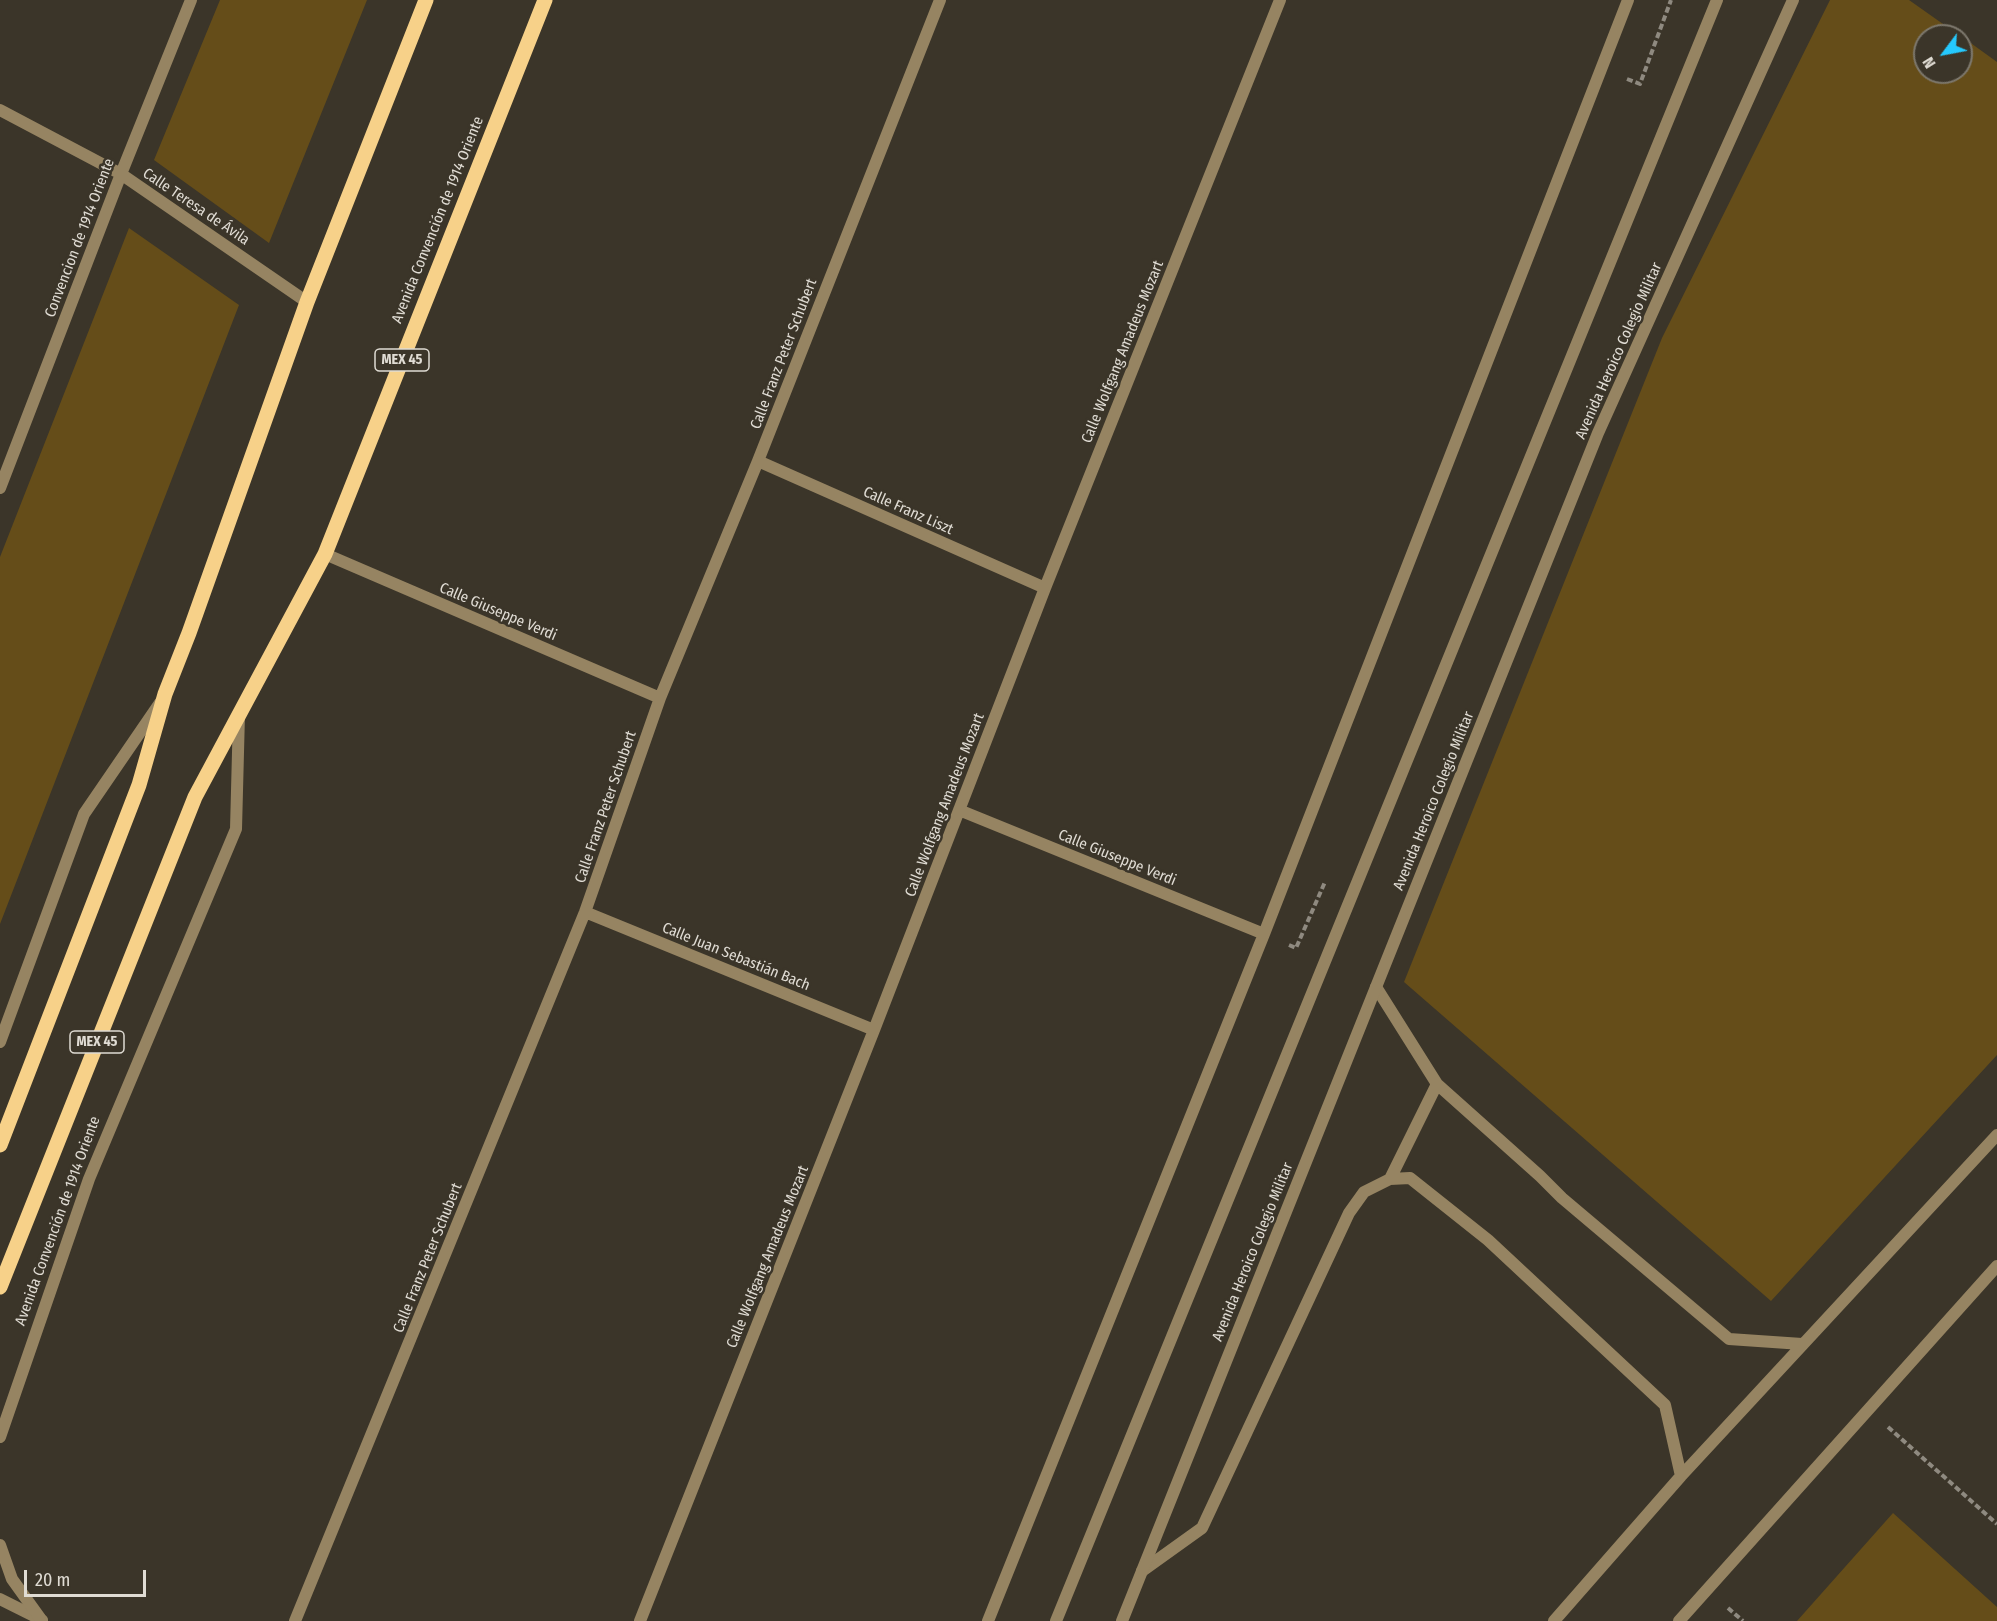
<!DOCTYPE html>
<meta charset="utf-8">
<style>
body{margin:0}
#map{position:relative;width:1997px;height:1621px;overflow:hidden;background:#3b3529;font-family:"Fira Sans Condensed",sans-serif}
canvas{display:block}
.north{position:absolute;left:1913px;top:24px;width:60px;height:60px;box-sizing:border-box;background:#3b3529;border:2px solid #7d786d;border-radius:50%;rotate:238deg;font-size:16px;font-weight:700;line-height:24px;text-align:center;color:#e0dcd4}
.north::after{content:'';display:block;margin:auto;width:21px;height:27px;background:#25c9fe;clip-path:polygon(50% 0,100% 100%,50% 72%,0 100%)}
.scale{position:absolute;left:24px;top:1570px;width:122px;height:27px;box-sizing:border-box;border:3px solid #e0dcd4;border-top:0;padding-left:8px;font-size:18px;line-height:21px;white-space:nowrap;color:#e0dcd4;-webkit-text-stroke:4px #3b3529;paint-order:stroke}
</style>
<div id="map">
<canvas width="1997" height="1621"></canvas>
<div class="north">N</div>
<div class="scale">20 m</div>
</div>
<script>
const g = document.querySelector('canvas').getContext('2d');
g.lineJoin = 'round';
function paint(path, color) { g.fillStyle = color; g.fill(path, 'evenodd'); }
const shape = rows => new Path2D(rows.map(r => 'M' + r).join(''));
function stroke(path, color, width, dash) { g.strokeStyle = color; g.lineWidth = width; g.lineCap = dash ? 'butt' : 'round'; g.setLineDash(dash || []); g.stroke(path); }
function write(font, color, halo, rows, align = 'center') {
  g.font = font + ' "Fira Sans Condensed",sans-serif'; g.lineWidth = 5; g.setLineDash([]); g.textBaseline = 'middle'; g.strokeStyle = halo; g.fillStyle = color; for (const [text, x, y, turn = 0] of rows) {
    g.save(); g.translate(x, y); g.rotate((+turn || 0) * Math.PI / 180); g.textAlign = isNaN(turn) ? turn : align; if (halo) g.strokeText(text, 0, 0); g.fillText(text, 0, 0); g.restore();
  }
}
const green = shape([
 [220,0,367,0,269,243,154,160],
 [1830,0,1909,0,1960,36,1925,36,1925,72,1961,72,1961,36,1997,62,1997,1055,1771,1301,1404,982,1662,338],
 [129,228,239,305,0,924,0,557],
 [1893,1513,1997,1607,1997,1621,1797,1621]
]);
const path = shape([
 [1627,79,1640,84,1671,0],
 [1289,945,1296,948,1325,882],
 [1888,1427,1997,1524],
 [1728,1608,1743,1621]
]);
const service = shape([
 [1376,987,1437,1084,1540,1176,1562,1198,1729,1339,1802,1344],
 [1390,1179,1437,1084],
 [1142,1571,1202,1528,1349,1213,1364,1192,1390,1179,1410,1178,1488,1240,1665,1405,1681,1476],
 [1554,1621,1681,1476,1997,1135],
 [1679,1621,1997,1266]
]);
const minor = shape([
 [0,110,121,174,307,302],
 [758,461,1045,588],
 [0,488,121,174,191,0],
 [325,554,660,698],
 [959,810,1264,934],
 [585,912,874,1030],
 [0,1599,42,1620],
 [295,1621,585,912,660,698,758,461,940,0],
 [640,1621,874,1030,1045,588,1280,0],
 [988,1621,1264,934,1628,0]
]);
const tertiary = shape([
 [0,1042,84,814,160,703],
 [0,1437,89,1179,236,829,239,714],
 [0,1545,12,1579,40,1618],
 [1056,1621,1717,0],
 [1122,1621,1598,433,1793,0]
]);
const primary = shape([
 [0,1145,139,785,165,694,189,633,307,302,426,0],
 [0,1287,195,797,325,554,545,0]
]);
const shields = [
 [402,360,54],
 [97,1042,54]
];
const shieldNames = [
 ["MEX 45",402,360],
 ["MEX 45",97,1042]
];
const streetNames = [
 ["Calle Teresa de Ávila",196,207,34],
 ["Avenida Convención de 1914 Oriente",438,220,-68],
 ["Convencion de 1914 Oriente",80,238,-69],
 ["Avenida Heroico Colegio Militar",1619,351,-66],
 ["Calle Wolfgang Amadeus Mozart",1123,352,-68],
 ["Calle Franz Peter Schubert",784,354,-69],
 ["Calle Franz Liszt",908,511,24],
 ["Calle Giuseppe Verdi",498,612,23],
 ["Avenida Heroico Colegio Militar",1434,801,-68],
 ["Calle Wolfgang Amadeus Mozart",945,805,-69],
 ["Calle Franz Peter Schubert",606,807,-71],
 ["Calle Giuseppe Verdi",1117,858,22],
 ["Calle Juan Sebastián Bach",736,957,22],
 ["Avenida Convención de 1914 Oriente",58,1221,-70],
 ["Avenida Heroico Colegio Militar",1253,1252,-68],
 ["Calle Wolfgang Amadeus Mozart",768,1257,-68],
 ["Calle Franz Peter Schubert",428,1258,-68]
];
paint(green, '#654d19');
stroke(path, '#8f8a80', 4, [6, 3]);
stroke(service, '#968462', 12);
stroke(minor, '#968462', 12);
stroke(tertiary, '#968462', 12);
stroke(primary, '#f7d189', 15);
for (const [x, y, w] of shields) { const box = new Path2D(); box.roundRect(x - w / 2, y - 11, w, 22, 4.5); g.fillStyle = '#3b3529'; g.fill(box); stroke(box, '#e0dcd4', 1.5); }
write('bold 14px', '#e0dcd4', null, shieldNames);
write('15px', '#e0dcd4', '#3b3529', streetNames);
</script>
